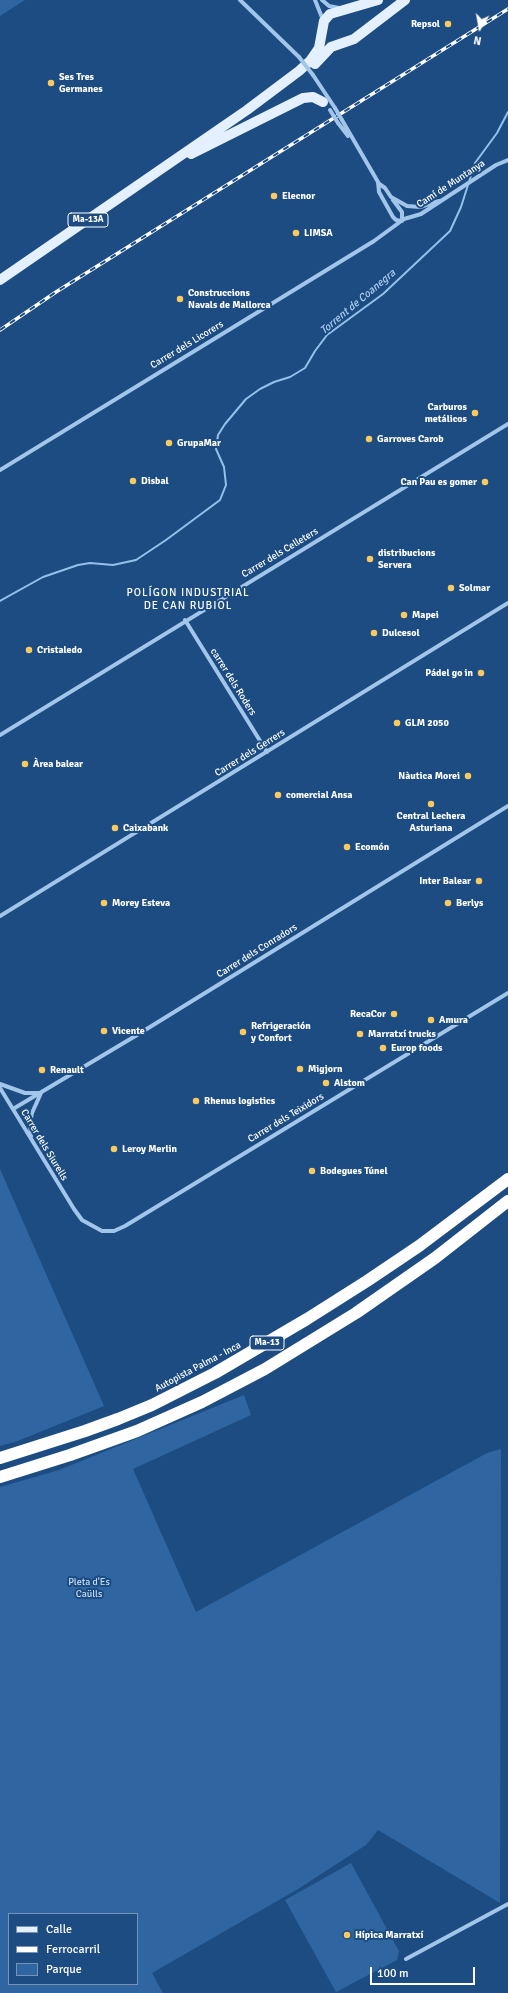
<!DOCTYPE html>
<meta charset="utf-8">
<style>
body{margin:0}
#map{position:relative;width:508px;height:1993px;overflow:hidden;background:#1c4c82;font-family:Signika,sans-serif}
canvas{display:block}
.legend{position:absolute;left:8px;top:1913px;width:130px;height:72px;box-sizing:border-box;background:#1c4c82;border:1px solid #7794b4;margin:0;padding:5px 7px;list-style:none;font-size:12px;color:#fff}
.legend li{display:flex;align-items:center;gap:8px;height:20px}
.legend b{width:20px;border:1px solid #7794b4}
.north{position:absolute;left:460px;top:8px;width:40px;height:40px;-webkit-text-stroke:3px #1c4c82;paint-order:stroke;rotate:191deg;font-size:11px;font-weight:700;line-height:16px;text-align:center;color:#fff}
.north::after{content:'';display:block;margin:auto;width:14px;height:18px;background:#fff;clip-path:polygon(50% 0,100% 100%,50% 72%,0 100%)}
.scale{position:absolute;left:370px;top:1967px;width:105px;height:18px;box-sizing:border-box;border:2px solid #fff;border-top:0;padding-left:5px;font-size:12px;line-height:14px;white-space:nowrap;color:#fff;-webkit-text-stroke:3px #1c4c82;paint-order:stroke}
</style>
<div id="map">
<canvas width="508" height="1993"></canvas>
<ul class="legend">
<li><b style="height:5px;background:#e5f0fe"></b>Calle</li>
<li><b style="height:5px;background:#fff"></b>Ferrocarril</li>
<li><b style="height:11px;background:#2f66a1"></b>Parque</li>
</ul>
<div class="north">N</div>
<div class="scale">100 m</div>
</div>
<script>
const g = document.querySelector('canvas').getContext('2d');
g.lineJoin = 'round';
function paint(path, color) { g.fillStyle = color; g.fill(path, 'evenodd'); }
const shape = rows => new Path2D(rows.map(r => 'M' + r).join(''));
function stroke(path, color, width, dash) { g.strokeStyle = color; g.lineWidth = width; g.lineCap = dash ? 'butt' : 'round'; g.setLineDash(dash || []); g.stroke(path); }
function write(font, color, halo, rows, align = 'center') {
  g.font = font + ' Signika,sans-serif'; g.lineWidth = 4; g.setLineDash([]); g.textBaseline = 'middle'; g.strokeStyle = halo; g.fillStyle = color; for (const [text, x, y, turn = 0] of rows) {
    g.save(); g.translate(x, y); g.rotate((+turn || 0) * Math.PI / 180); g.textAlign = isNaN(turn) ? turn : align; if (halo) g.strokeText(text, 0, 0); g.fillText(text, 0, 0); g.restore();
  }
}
const green = shape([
 [0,0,25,0,0,16],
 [0,1169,104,1406,15,1442,0,1446],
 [244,1395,251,1415,133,1469,196,1612,487,1453,501,1449,500,1903,378,1830,366,1845,298,1889,152,1973,163,1993,0,1993,0,1487,59,1470],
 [9,1914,137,1914,137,1984,9,1984],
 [351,1863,399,1951,397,1960,336,1992,285,1900]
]);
const stream = shape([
 [0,601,43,577,78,565,90,563,113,565,136,560,166,540,220,500,226,485,224,467,216,449,218,435,225,424,246,399,260,389,274,382,290,377,305,368,315,351,327,335,383,294,450,231,461,207,475,163,497,133,508,112]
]);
const street = shape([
 [240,0,299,57],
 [315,0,323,20],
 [322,0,329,6,339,8],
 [313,75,335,108],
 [342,120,378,182,379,192,393,217,396,220,402,221],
 [338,123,348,136],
 [378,183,385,188,391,197,407,206,420,207,439,201],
 [393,200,402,212,402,221],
 [0,470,374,241,404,219,421,214,496,165,508,160],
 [185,620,267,752],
 [0,735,508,424],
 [0,916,508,603],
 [0,1084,25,1093,41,1093,32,1113,30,1123,31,1137],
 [0,1088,74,1209,82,1220,102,1231,114,1231,125,1226,508,993],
 [13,1109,137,1035,508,806],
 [406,1959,508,1904]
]);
const primary = shape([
 [315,64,331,47,354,39,405,0],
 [191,154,303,98,313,97,323,102],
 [0,280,247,110,299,71,310,61,319,48,324,21,330,14,378,0]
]);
const highway = shape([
 [0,1458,85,1431,118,1419,152,1405,215,1373,307,1319,367,1281,419,1246,508,1179],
 [0,1477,70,1455,137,1431,202,1402,265,1369,356,1313,435,1258,508,1201]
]);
const rail = shape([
 [0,330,56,292,508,9]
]);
const streetBridge = shape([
 [299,57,313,75],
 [335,108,342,120],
 [330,110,338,123]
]);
const markers = [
 [448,24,4,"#fac95f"],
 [51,83,4,"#fac95f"],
 [274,196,4,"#fac95f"],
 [296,233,4,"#fac95f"],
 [180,299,4,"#fac95f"],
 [475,413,4,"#fac95f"],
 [369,439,4,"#fac95f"],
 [169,443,4,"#fac95f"],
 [133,481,4,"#fac95f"],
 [485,482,4,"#fac95f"],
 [370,559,4,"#fac95f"],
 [451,588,4,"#fac95f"],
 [404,615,4,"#fac95f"],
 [374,633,4,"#fac95f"],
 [29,650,4,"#fac95f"],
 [481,673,4,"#fac95f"],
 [397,723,4,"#fac95f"],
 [25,764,4,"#fac95f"],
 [468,776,4,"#fac95f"],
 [278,795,4,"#fac95f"],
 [431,804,4,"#fac95f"],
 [115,828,4,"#fac95f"],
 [347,847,4,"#fac95f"],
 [479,881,4,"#fac95f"],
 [104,903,4,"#fac95f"],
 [448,903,4,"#fac95f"],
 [394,1014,4,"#fac95f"],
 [431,1020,4,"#fac95f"],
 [104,1031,4,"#fac95f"],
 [243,1032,4,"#fac95f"],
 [360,1034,4,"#fac95f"],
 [383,1048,4,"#fac95f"],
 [300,1069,4,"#fac95f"],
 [42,1070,4,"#fac95f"],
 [326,1083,4,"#fac95f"],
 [196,1101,4,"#fac95f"],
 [114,1149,4,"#fac95f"],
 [312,1171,4,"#fac95f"],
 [347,1935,4,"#fac95f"]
];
const shields = [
 [88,220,40],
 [267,1343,34]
];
const shieldNames = [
 ["Ma-13A",88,220],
 ["Ma-13",267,1343]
];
const poiNames = [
 ["Repsol",440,24,"right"],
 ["Ses Tres",59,77],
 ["Germanes",59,89],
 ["Elecnor",282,196],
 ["LIMSA",304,233],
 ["Construccions",188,293],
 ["Navals de Mallorca",188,305],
 ["Carburos",467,407,"right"],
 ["metálicos",467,419,"right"],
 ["Garroves Carob",377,439],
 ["GrupaMar",177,443],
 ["Disbal",141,481],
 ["Can Pau es gomer",477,482,"right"],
 ["distribucions",378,553],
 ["Servera",378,565],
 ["Solmar",459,588],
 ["Mapei",412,615],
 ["Dulcesol",382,633],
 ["Cristaledo",37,650],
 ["Pádel go in",473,673,"right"],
 ["GLM 2050",405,723],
 ["Àrea balear",33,764],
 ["Nàutica Morei",460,776,"right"],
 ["comercial Ansa",286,795],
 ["Central Lechera",431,816,"center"],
 ["Asturiana",431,828,"center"],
 ["Caixabank",123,828],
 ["Ecomón",355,847],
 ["Inter Balear",471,881,"right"],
 ["Morey Esteva",112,903],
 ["Berlys",456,903],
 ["RecaCor",386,1014,"right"],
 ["Amura",439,1020],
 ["Refrigeración",251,1026],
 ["y Confort",251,1038],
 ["Vicente",112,1031],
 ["Marratxí trucks",368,1034],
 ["Europ foods",391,1048],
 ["Migjorn",308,1069],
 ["Renault",50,1070],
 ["Alstom",334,1083],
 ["Rhenus logistics",204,1101],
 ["Leroy Merlin",122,1149],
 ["Bodegues Túnel",320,1171],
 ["Hípica Marratxí",355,1935]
];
const streetNames = [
 ["Camí de Muntanya",451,184,-33],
 ["Carrer dels Licorers",187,345,-31],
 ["Carrer dels Celleters",280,553,-31],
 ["carrer dels Roders",233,682,58],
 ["Carrer dels Gerrers",250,753,-32],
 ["Carrer dels Conradors",257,951,-32],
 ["Carrer dels Teixidors",286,1118,-31],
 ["Carrer dels Siurells",44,1145,59],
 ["Autopista Palma - Inca",198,1367,-28]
];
const parkNames = [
 ["Pleta d'Es",89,1582],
 ["Caülls",89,1594]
];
const waterNames = [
 ["Torrent de Coanegra",358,302,-40]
];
const neighbourhoodNames = [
 ["POLÍGON INDUSTRIAL",188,593],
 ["DE CAN RUBIOL",188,606]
];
paint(green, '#2f66a1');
stroke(stream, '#95c0ec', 2);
stroke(street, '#a2c5ea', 4);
stroke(primary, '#e5f0fe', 10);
stroke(highway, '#fff', 12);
stroke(rail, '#fff', 3.5);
stroke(rail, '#1c4c82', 2, [6]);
stroke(streetBridge, '#a2c5ea', 4);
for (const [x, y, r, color] of markers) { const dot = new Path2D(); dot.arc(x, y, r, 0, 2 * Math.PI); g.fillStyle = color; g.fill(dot); stroke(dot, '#1c4c82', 1.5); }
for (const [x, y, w] of shields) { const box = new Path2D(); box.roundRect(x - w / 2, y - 7, w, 14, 3); g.fillStyle = '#1c4c82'; g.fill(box); stroke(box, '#fff', 1); }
write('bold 9px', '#fff', null, shieldNames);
write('bold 10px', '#fff', '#1c4c82', poiNames, 'left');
write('10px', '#fff', '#1c4c82', streetNames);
write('10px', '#c6def7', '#1c4c82', parkNames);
write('italic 11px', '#adcef2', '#1c4c82', waterNames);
g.letterSpacing = '1px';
write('11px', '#fff', '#1c4c82', neighbourhoodNames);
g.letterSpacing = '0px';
</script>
